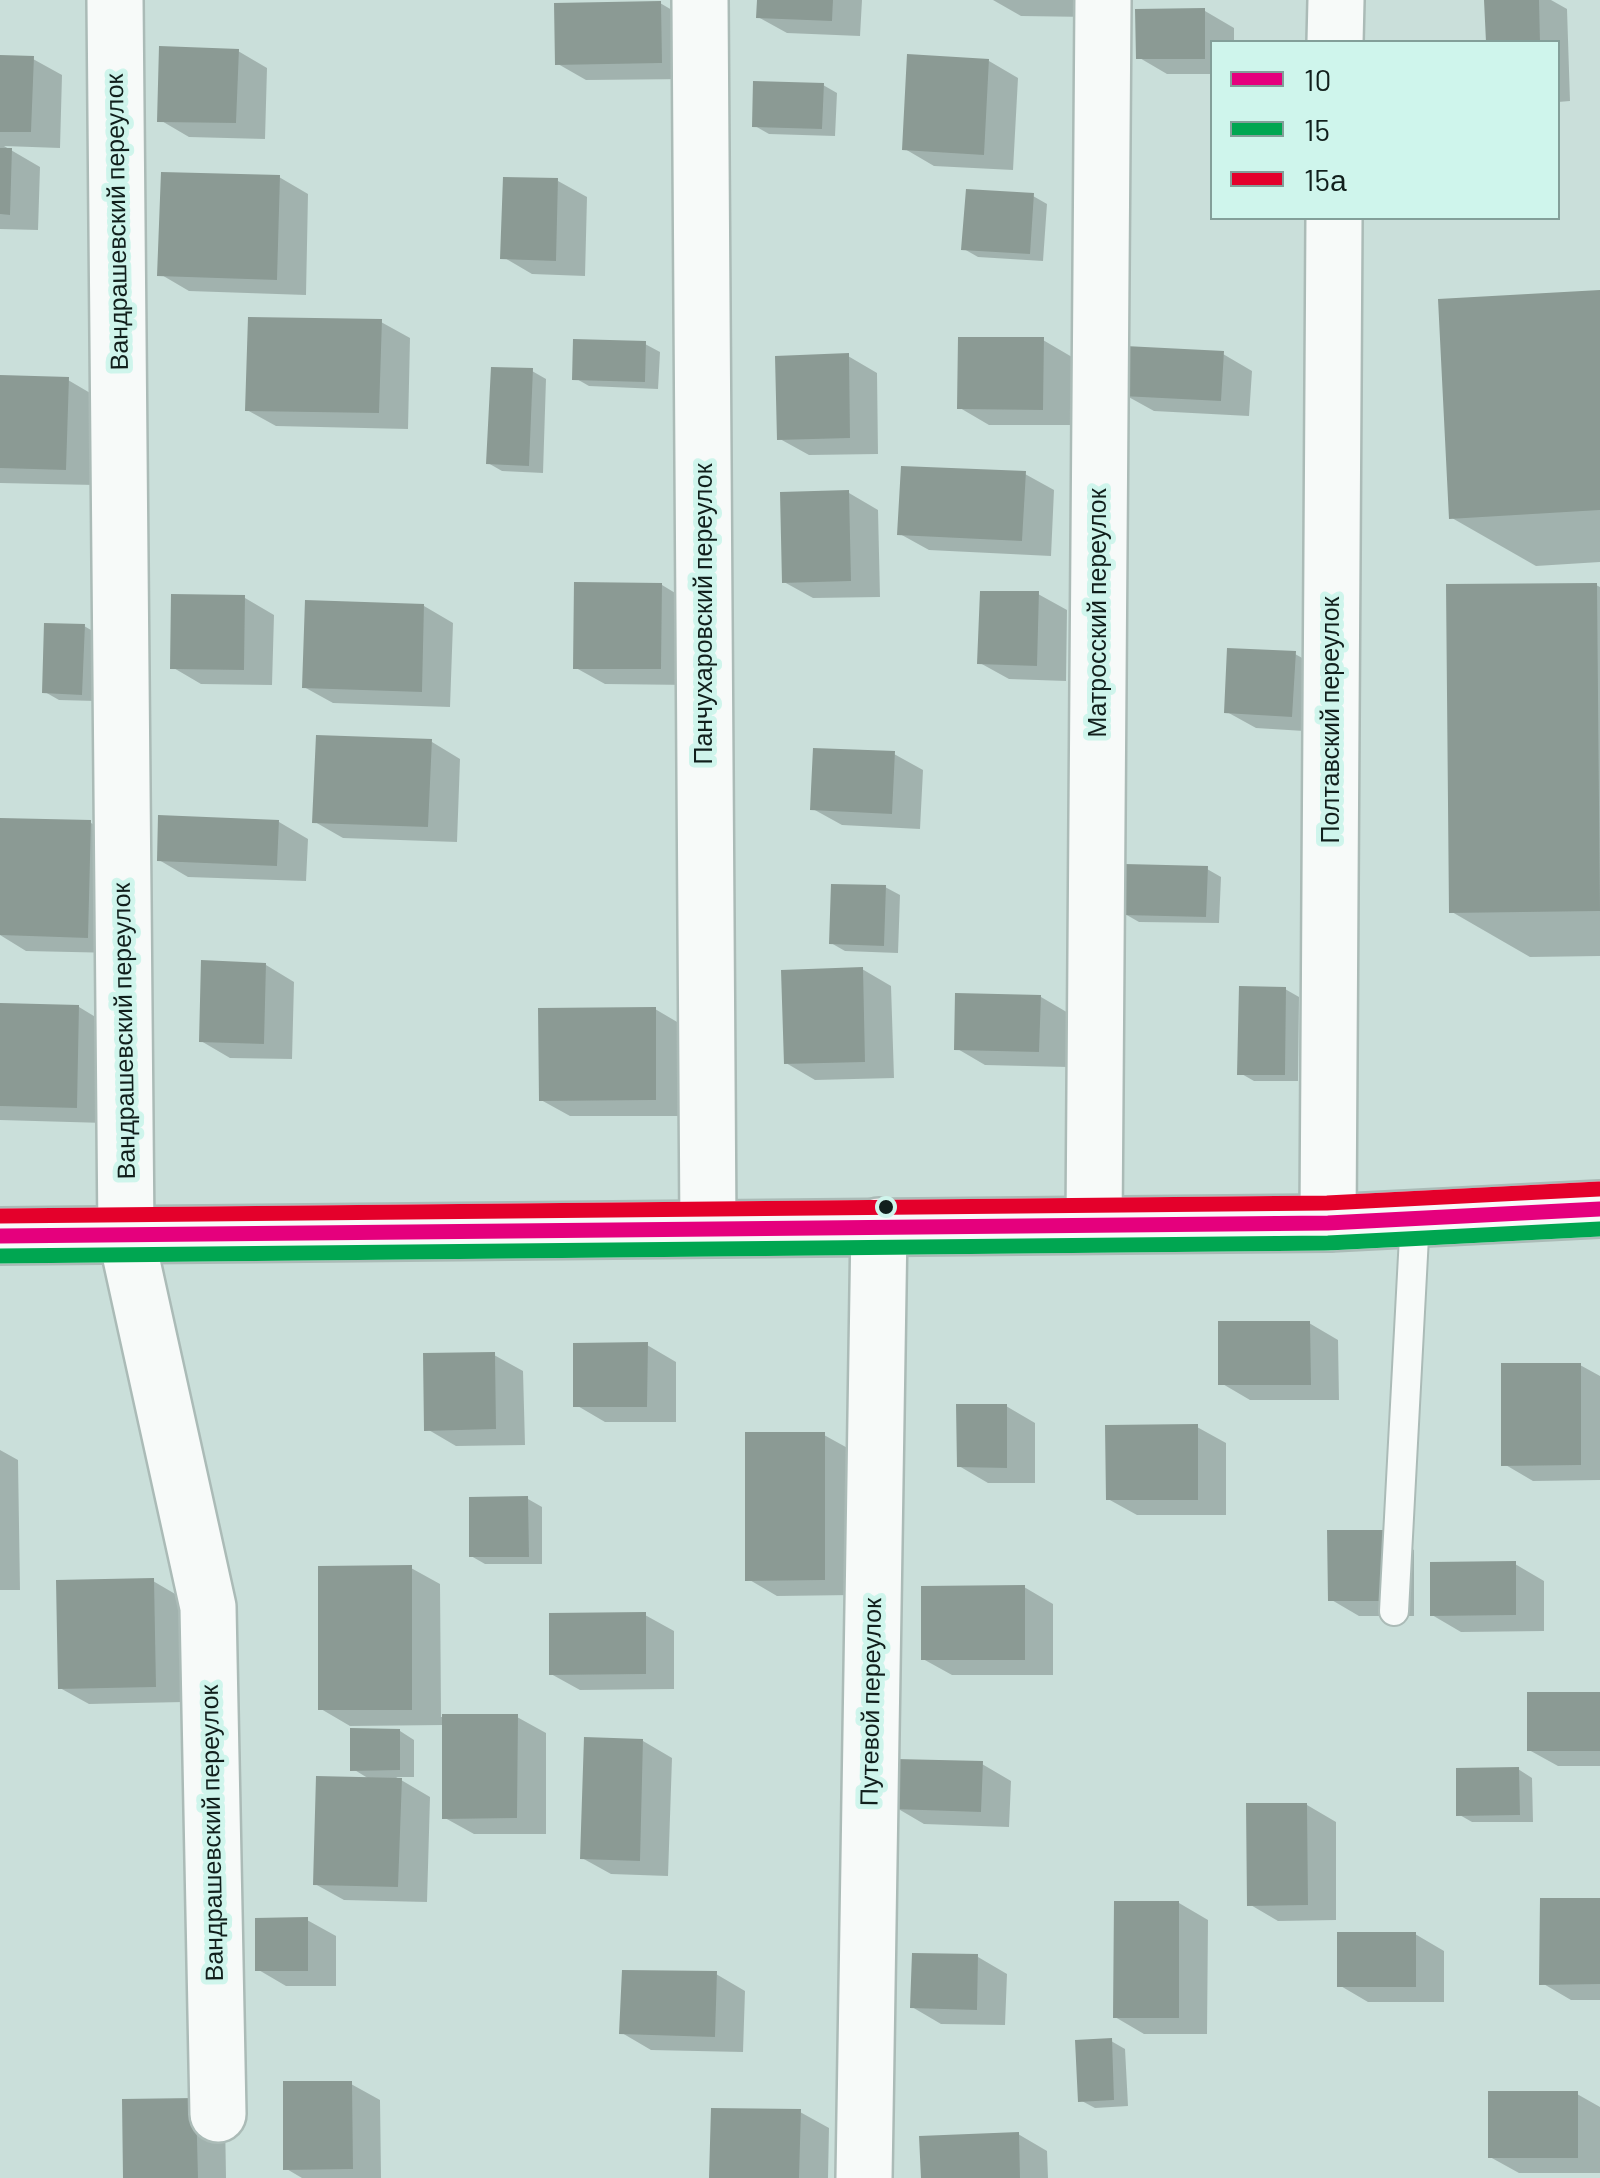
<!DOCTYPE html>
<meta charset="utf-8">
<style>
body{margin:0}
#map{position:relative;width:1600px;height:2178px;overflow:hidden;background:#cadfda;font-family:Barlow,sans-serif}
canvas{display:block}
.legend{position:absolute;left:1210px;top:40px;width:350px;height:180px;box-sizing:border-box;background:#cff5ec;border:2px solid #839f99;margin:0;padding:12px 18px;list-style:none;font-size:30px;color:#111f1c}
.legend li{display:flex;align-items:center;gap:20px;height:50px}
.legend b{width:50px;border:2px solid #839f99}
</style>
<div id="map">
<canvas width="1600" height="2178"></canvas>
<ul class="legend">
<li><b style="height:12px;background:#e5007d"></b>10</li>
<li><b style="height:12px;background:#00a651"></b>15</li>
<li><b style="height:12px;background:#e4002b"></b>15а</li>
</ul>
</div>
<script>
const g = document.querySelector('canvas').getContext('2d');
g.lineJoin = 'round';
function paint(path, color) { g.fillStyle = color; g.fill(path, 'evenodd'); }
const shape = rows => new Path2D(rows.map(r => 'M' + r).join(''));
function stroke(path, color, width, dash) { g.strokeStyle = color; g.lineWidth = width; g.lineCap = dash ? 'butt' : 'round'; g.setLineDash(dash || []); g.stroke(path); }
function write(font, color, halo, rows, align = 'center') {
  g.font = font + ' Barlow,sans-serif'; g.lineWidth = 10; g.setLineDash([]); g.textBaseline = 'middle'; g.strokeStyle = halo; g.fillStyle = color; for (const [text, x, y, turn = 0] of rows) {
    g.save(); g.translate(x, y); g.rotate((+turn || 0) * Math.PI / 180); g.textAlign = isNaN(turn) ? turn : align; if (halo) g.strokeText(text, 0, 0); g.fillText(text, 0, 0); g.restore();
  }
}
const shadow = shape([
 [759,0,862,0,860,36,787,33,758,17],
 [993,0,1089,0,1089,17,1021,16],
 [1486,0,1551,0,1567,9,1570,101,1558,102,1558,42,1488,42],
 [660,3,689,20,690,79,586,80,558,64],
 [1205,11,1234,28,1234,42,1212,42,1212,74,1167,74,1138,57],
 [238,51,267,68,265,139,189,137,160,120],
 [0,58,33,59,62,75,60,148,4,146,40,167,38,230,0,229],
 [989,61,1018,78,1013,170,934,166,905,149],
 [823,85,837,93,835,136,769,134,755,126],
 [279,177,308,194,306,295,189,291,160,274],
 [558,181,587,197,585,276,532,274,503,257],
 [1033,196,1047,204,1043,261,978,257,964,249],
 [1600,292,1600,562,1536,566,1452,518],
 [381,322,410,338,408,429,276,426,247,410],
 [1043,340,1072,357,1071,425,989,425,960,408],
 [645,344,660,352,658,389,589,386,575,378],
 [1223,354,1252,371,1249,416,1154,411,1125,395],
 [848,356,877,373,878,454,809,455,780,439],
 [532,371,546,379,543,473,502,471,488,463],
 [0,378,68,380,97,397,95,485,0,483],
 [1025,474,1054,490,1051,556,929,550,900,534],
 [849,493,878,510,880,597,813,598,784,582],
 [662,585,690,602,690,685,605,684,576,668],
 [1596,585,1600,587,1600,956,1530,957,1452,912],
 [1038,594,1067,610,1066,681,1009,679,980,663],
 [245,598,274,615,272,685,201,684,172,667],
 [424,606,453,623,450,707,333,703,304,687],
 [84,626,98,634,96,701,59,700,45,692],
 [1295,654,1324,670,1320,732,1256,728,1227,712],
 [432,742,460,759,457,842,343,838,315,822],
 [894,754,923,770,920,829,842,825,813,809],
 [279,822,308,839,306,881,188,877,159,860],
 [91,823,120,839,117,953,26,951,0,935,0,852],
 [1207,869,1221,877,1219,923,1139,922,1125,914],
 [885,887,900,895,898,953,845,951,831,943],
 [266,965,294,982,292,1059,230,1058,201,1041],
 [862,969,891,986,894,1078,815,1080,786,1063],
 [1285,989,1299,997,1298,1081,1254,1081,1240,1073],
 [1041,997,1070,1014,1068,1067,985,1065,956,1048],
 [0,1006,79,1007,107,1024,105,1123,0,1120],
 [655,1009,684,1026,684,1116,570,1116,541,1100],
 [1309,1323,1338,1340,1339,1400,1250,1400,1221,1383],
 [647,1345,676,1362,676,1422,605,1422,576,1405],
 [494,1355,523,1371,525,1445,456,1446,427,1429],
 [1580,1365,1600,1376,1600,1480,1533,1481,1504,1464],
 [1006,1406,1035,1423,1035,1483,988,1483,959,1466],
 [1197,1427,1226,1443,1226,1515,1137,1515,1108,1499],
 [824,1435,853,1451,853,1595,777,1596,748,1579],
 [0,1450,18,1460,20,1590,0,1590],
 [528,1499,542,1507,542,1564,485,1564,471,1556],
 [1385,1533,1414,1550,1414,1616,1359,1616,1330,1599],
 [1515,1564,1544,1581,1544,1631,1461,1632,1432,1615],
 [411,1568,440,1584,441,1717,517,1717,546,1733,546,1834,474,1834,445,1818,444,1725,350,1726,321,1709],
 [153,1581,182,1598,184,1702,89,1704,60,1688],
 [1024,1587,1053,1604,1053,1675,952,1675,923,1659],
 [645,1615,674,1631,674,1689,580,1690,551,1674],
 [1600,1694,1600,1766,1558,1766,1529,1750],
 [400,1731,414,1740,414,1777,396,1777,430,1797,427,1902,344,1900,315,1884,371,1780,353,1769],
 [643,1741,672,1758,668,1876,611,1874,582,1858],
 [982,1764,1011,1781,1009,1827,924,1824,895,1807],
 [1518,1769,1532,1778,1533,1822,1472,1822,1458,1814],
 [1307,1805,1336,1822,1336,1920,1278,1921,1249,1904],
 [1600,1901,1600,2000,1571,2000,1542,1983],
 [1179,1903,1208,1920,1207,2034,1144,2034,1115,2017],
 [307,1920,336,1936,336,1986,286,1986,257,1969],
 [1415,1934,1444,1951,1444,2002,1368,2002,1339,1985],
 [978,1957,1007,1974,1005,2025,941,2024,912,2007],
 [716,1974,745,1991,743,2052,651,2050,622,2033],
 [1111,2041,1125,2049,1128,2106,1095,2108,1080,2100],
 [351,2084,380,2100,381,2178,302,2178,285,2168],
 [1577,2094,1600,2107,1600,2173,1519,2173,1490,2157],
 [124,2102,225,2117,226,2178,126,2178],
 [800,2112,829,2128,828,2178,711,2178],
 [1018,2134,1047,2151,1048,2178,923,2178]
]);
const building = shape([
 [757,0,833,0,832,21,756,18],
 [1484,0,1539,0,1540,42,1486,42],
 [661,1,662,63,555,65,554,3],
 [1205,8,1205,59,1136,59,1135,9],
 [159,46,239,49,236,123,157,122],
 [907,54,989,59,984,155,902,150],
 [0,55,34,56,31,132,0,132],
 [753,81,824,83,822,129,752,127],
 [0,148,12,148,10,215,0,214],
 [161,172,280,175,277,280,157,276],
 [503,177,558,178,556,261,500,259],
 [966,189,1034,193,1030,254,961,250],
 [1600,290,1600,510,1449,519,1438,299],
 [248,317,382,319,379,413,245,411],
 [958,337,1044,337,1043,410,957,409],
 [573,339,646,341,645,382,572,380],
 [1125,346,1224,351,1221,401,1122,396],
 [849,353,850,438,777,440,775,356],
 [491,367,533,368,529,466,486,464],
 [0,375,69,377,66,470,0,468],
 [901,466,1026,471,1022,541,897,535],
 [849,490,851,581,782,583,780,492],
 [574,582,662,583,661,669,573,669],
 [1597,583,1600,911,1449,913,1446,584],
 [980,591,1039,591,1037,666,977,664],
 [171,594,245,595,244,670,170,669],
 [305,600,424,604,422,692,302,688],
 [44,623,85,624,82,695,42,693],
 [1227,648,1296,651,1292,717,1224,713],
 [316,735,432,739,428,827,312,823],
 [813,748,895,751,892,814,810,810],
 [158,815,279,820,277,866,157,861],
 [0,818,91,820,88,938,0,935],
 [1124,864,1208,866,1206,917,1123,915],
 [831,884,886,885,884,946,829,944],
 [201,960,266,963,264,1044,199,1042],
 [863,967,865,1062,784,1064,781,970],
 [1239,986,1286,987,1285,1075,1237,1075],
 [955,993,1041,995,1039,1052,954,1050],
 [0,1003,79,1005,77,1108,0,1106],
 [656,1007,656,1100,539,1101,538,1008],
 [1218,1321,1310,1321,1311,1385,1218,1385],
 [648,1342,647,1407,573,1407,573,1343],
 [495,1352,496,1429,424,1431,423,1353],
 [1501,1363,1581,1363,1581,1465,1501,1466],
 [956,1404,1007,1404,1007,1468,957,1467],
 [1198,1424,1198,1500,1106,1500,1105,1425],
 [745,1432,825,1432,825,1580,745,1581],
 [528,1496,529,1557,469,1557,469,1497],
 [1327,1530,1386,1530,1386,1601,1328,1601],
 [1516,1561,1516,1615,1430,1616,1430,1562],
 [412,1565,412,1710,318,1710,318,1566],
 [154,1578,156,1687,58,1689,56,1580],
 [1025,1585,1025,1660,921,1660,921,1586],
 [646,1612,646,1674,549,1675,549,1613],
 [1527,1692,1600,1692,1600,1751,1527,1751],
 [442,1714,518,1714,517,1818,442,1819],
 [350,1728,400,1729,400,1770,350,1771],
 [584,1737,643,1739,640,1861,580,1859],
 [895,1759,983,1761,981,1812,893,1809],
 [1519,1767,1520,1815,1456,1816,1456,1768],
 [316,1776,402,1778,398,1887,313,1885],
 [1246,1803,1307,1803,1308,1905,1247,1906],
 [1540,1898,1600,1898,1600,1984,1539,1985],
 [1114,1901,1179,1901,1179,2018,1113,2018],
 [308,1917,308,1971,255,1971,255,1918],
 [1337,1932,1416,1932,1416,1987,1337,1987],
 [912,1953,978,1954,977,2010,910,2008],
 [622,1970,717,1971,715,2037,619,2034],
 [1112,2038,1114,2100,1078,2102,1075,2040],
 [283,2081,352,2081,353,2169,283,2170],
 [1488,2091,1578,2091,1578,2158,1488,2158],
 [196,2098,198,2178,123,2178,122,2099],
 [711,2108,801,2109,799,2178,709,2178],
 [1019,2132,1020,2178,921,2178,919,2136]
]);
const lane = shape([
 [1394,1611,1415,1218]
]);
const street = shape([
 [115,0,126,1235,208,1607,218,2114],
 [700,0,708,1228],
 [1335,42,1336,0],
 [1328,1223,1334,218],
 [1094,1225,1103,0],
 [864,2178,879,1226]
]);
const primary = shape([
 [0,1236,1328,1223,1600,1209]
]);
const bus1 = shape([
 [0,1236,1328,1223,1600,1209]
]);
const bus2 = shape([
 [0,1256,1328,1243,1600,1229]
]);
const bus3 = shape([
 [0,1216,1327,1203,1599,1189]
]);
const markers = [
 [886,1207,9,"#111f1c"]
];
const streetNames = [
 ["Вандрашевский переулок",117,222,-91],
 ["Матросский переулок",1098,613,-90],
 ["Панчухаровский переулок",704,614,-90],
 ["Полтавский переулок",1331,720,-90],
 ["Вандрашевский переулок",124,1031,-91],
 ["Путевой переулок",871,1702,-89],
 ["Вандрашевский переулок",212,1833,-91]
];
paint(shadow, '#0003');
paint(building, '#8b9a94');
stroke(lane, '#abbbb7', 32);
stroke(street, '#abbbb7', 60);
stroke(primary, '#abbbb7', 60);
stroke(lane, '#f7faf9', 28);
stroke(street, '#f7faf9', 55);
stroke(primary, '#f7faf9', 55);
stroke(bus1, '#e5007d', 15);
stroke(bus2, '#00a651', 15);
stroke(bus3, '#e4002b', 15);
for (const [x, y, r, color] of markers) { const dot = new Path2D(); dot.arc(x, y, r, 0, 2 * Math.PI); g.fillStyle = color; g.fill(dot); stroke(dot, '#cff5ec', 4); }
write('25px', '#111f1c', '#cff5ec', streetNames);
</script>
